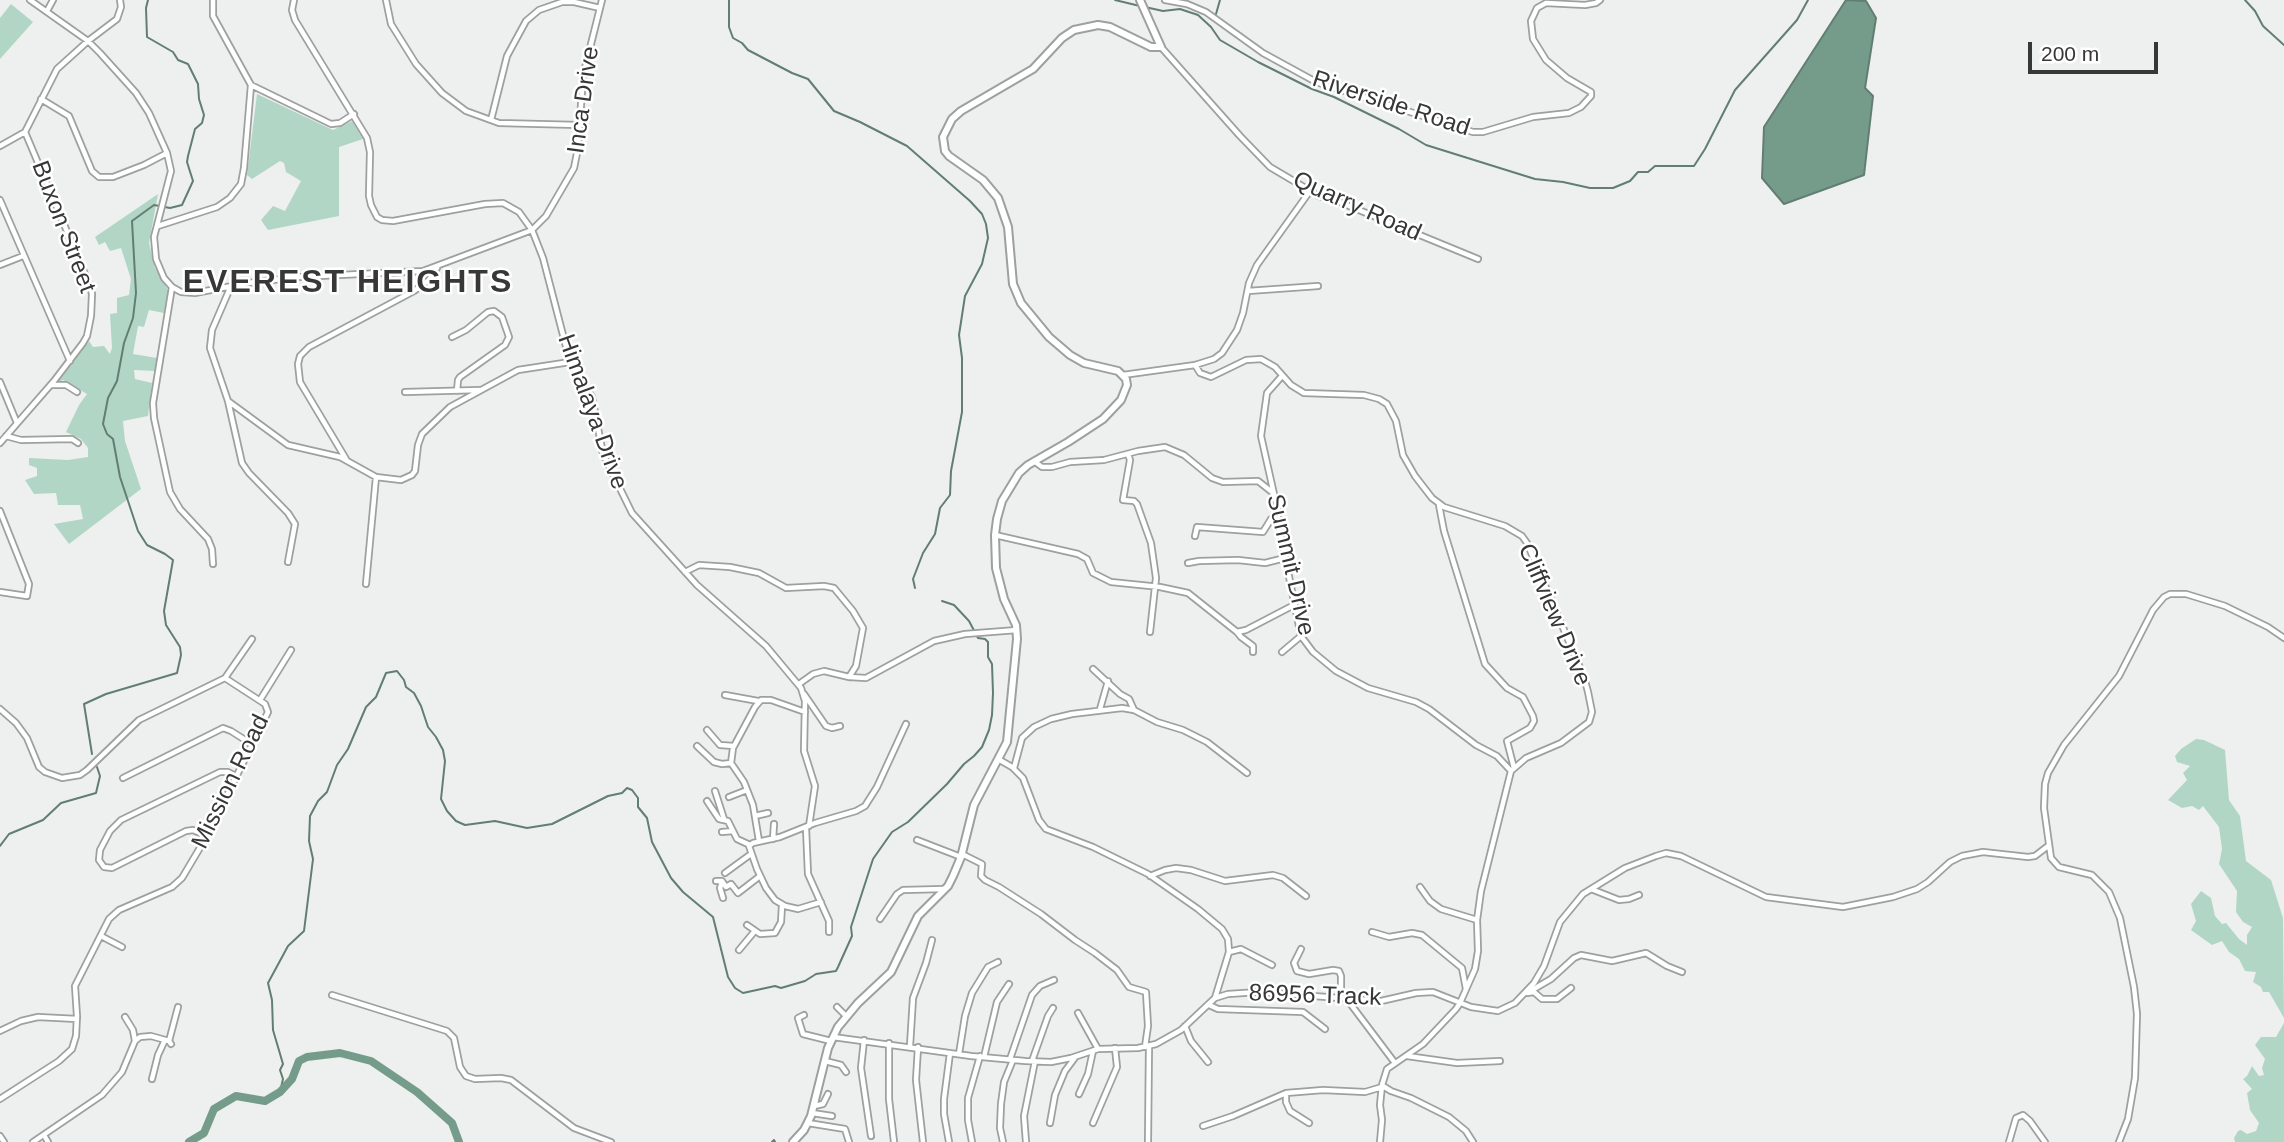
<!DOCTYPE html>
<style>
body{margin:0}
#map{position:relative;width:2284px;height:1142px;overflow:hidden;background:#edf0ee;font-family:Helvetica,sans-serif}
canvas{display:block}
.scale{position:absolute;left:2028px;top:42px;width:130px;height:32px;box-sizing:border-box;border:4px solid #363736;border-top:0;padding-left:9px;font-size:21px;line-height:24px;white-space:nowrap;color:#363736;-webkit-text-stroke:5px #fff;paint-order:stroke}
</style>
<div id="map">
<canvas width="2284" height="1142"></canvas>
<div class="scale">200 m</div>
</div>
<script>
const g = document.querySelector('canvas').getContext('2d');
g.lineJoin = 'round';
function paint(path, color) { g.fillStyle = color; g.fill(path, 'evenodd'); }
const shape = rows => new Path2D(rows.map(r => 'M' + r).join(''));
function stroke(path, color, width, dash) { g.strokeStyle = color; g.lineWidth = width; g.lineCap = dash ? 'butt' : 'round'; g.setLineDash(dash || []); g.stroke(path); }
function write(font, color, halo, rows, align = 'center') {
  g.font = font + ' Helvetica,sans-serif'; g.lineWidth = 5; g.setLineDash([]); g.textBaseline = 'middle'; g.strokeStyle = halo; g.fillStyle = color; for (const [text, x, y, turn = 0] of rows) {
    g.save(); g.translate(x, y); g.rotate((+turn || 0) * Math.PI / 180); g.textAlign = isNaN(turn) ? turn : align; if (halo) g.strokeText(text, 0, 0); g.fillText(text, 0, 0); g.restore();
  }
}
const green = shape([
 [11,4,33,22,0,59,0,18],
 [257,94,333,130,352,121,363,139,339,147,339,216,268,230,261,220,273,206,285,211,301,181,286,172,284,163,280,161,252,179,247,175],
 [158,194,149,243,155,268,168,290,164,313,149,310,144,327,138,326,133,354,157,358,155,371,134,370,135,379,152,383,148,416,123,421,125,441,141,489,69,544,54,524,83,519,80,505,58,505,56,493,34,494,25,480,37,476,37,468,29,465,29,458,68,460,88,457,88,448,81,439,66,432,79,405,87,394,63,380,57,383,89,341,93,347,104,346,110,354,112,348,110,314,117,313,117,298,129,295,131,279,121,248,110,251,105,242,99,245,95,237],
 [2196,739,2204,740,2225,750,2229,800,2240,816,2246,861,2271,880,2283,918,2284,1018,2269,992,2263,992,2261,987,2253,982,2256,972,2245,971,2239,959,2229,952,2222,941,2212,945,2191,930,2196,921,2191,904,2201,891,2211,898,2215,916,2222,924,2226,923,2239,939,2247,945,2247,935,2252,927,2243,922,2236,912,2237,891,2219,864,2222,849,2219,827,2203,806,2199,810,2192,806,2182,808,2168,800,2187,780,2183,773,2190,766,2177,762,2175,756,2181,749],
 [2284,1023,2284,1142,2235,1142,2234,1138,2238,1131,2241,1130,2247,1134,2256,1131,2259,1123,2250,1110,2247,1093,2252,1089,2243,1079,2247,1076,2252,1066,2259,1076,2264,1075,2262,1068,2265,1059,2255,1045,2261,1037,2276,1037]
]);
const water = shape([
 [1846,0,1866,1,1876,18,1865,88,1873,96,1864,175,1784,204,1762,178,1764,127,1846,0]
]);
const stream = shape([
 [729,0,729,27,733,38,742,43,748,50,792,73,808,79,834,111,860,122,907,146,970,201,982,214,986,224,988,238,982,264,965,296,959,335,962,358,962,412,951,471,950,495,940,508,935,534,923,553,913,579,915,588],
 [1115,0,1140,6],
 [2245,0,2255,11,2263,26,2284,45],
 [1145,7,1163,11,1180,9,1198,15,1211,27,1220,40,1258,62,1312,89,1334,97,1399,129,1426,145,1535,179,1563,182,1590,188,1613,188,1630,181,1638,172,1648,172,1655,166,1694,166,1705,149,1735,90,1797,20,1808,0],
 [1216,14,1220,0],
 [92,754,84,704,106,694,177,673,181,655,180,647,166,625,164,611,173,560,165,554,147,545,138,531,120,477,113,439,107,434,103,424,108,398,117,381,124,343,133,318,136,293,132,221,154,205,170,208,182,205,193,181,187,162,188,156,195,129,202,123,204,115,199,99,198,84,188,64,178,60,173,52,147,37,146,8,148,0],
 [0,846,9,834,43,820,61,803,96,793,100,776,97,767],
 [280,1092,283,1079,280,1070,283,1064,273,1030,272,1000,268,983,288,946,304,931,313,859,309,841,310,816,318,801,327,792,337,765,348,749,366,707,376,697,386,673,397,671,404,680,406,687,414,693,421,706,428,727,436,737,443,750,445,761,441,799,447,811,456,821,465,825,495,821,527,828,552,824,608,796,622,793,627,788,632,790,638,798,638,807,647,818,652,842,671,878,683,892,713,917,728,977,735,988,743,993,775,986,781,988,805,981,816,974,836,971,838,967,852,936,851,927,873,859,892,832,908,822,947,784,964,764,974,756,982,747,989,730,992,715,993,693,992,664,988,657,988,642,985,639,978,638,969,621,954,605,942,601],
 [772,1142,774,1140,775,1142]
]);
const river = shape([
 [189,1142,204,1133,214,1109,236,1096,265,1101,280,1092,292,1079,299,1061,307,1057,340,1053,371,1061,417,1092,452,1123,459,1142]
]);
const minor = shape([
 [30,0,88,41,100,53,136,93,149,113,167,153,171,171,154,237,156,259,164,278,172,287,181,292,195,293,248,283,298,277,423,271,532,230,543,258,570,362,592,397,603,454,632,513,697,585,766,646,801,688,805,701,804,751,815,786,809,826],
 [213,0,213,16,251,85,331,124,340,123,354,114],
 [294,0,292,10,295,20,367,138,370,152,369,196,371,205,377,217,382,220,393,221,485,204,503,203,519,212,532,230,546,216,574,168,578,148,583,76,602,0],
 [386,0,391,24,416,64,442,93,466,111,499,123,579,125],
 [1165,0,1187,4,1206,12,1263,53,1316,82,1473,132,1483,132,1533,117,1569,113,1581,107,1591,96,1591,92,1567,78,1546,60,1533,39,1531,21,1537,8,1546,3,1585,5,1596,3,1600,0],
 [47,11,53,0],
 [1161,47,1240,136,1270,167,1319,196,1337,201,1478,259],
 [41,99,69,116,92,171,99,177,113,177,144,165,167,153],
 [491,120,507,56,526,21,539,10,562,2,574,2,600,8],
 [0,146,25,132,57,69,88,41,117,19,121,7,120,0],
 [0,200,70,361],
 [158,226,217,207,230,198,241,184,244,168,251,85],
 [0,265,23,256],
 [231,286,212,330,210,348,228,401,242,463,249,473,288,513,295,524,288,562],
 [172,287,153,403,154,418,170,492,180,509,208,539,212,549,213,564],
 [1248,291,1318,286],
 [452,337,466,330,488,312,494,311,502,317,509,337,505,345,460,377,458,380,457,391],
 [1195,365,1200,373,1211,377,1246,360,1261,359,1275,367,1291,385,1304,393,1364,395,1379,399,1387,404,1396,421,1403,455,1415,476,1432,498,1444,507,1505,526,1522,536,1527,543,1584,677,1588,692,1592,712,1589,722,1561,743,1526,758,1511,771,1481,891,1477,920,1478,951,1475,969,1460,1003,1456,1009,1423,1044,1387,1069,1382,1085,1380,1105,1382,1120,1380,1142],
 [1123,375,1195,365,1214,359,1222,353,1237,330,1243,313,1249,283,1257,265,1310,191],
 [1282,376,1267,393,1261,436,1276,503,1280,532,1301,636,1313,652,1336,671,1368,688,1416,702,1429,709,1476,745,1497,756,1511,771],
 [0,382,17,423],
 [51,385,66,385,77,392],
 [405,392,480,390],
 [228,401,288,445,340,457,376,477,401,480,412,475,415,471,418,445,422,434,450,407,518,370,570,362],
 [6,436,21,440,72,439,78,443],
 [0,443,54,381,83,343,87,336,91,316,92,294,90,286,25,132],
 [1128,454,1130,460,1123,500,1134,501,1137,504,1151,543,1156,578,1150,632],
 [346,459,300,382,298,364,300,356,309,347,414,291,429,280,437,268],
 [1034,461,1042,467,1052,467,1070,462,1104,460,1138,451,1165,447,1184,455,1212,478,1223,482,1258,481,1272,492],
 [1439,505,1444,531,1485,664,1507,688,1523,697,1533,716,1534,721,1530,728,1507,741,1514,768],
 [0,511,29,584,27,596,0,592],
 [995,535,1078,554,1087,559,1093,573,1111,582,1160,587,1188,593,1237,632,1246,630,1294,605],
 [1195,536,1197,527,1263,532,1271,519,1278,513],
 [1188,563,1199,561,1238,560,1265,563,1285,558],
 [685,572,699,565,730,567,759,573,786,588,824,586,834,588,853,611,863,628,856,666,849,677],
 [366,584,376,477],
 [1237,632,1241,637,1253,646,1253,652],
 [1282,652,1301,636],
 [1093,669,1120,694,1129,699,1134,710],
 [225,678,252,639],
 [799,684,813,674,824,671,849,677,866,678,934,641,965,634,1017,630],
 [804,694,826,726,832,728,840,726],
 [725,695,758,701],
 [260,700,291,650],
 [0,709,16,723,27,738,39,767,45,772,62,778,80,775,87,770,139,720,225,678,265,704,268,712,207,836,182,878,172,887,119,910,109,919,75,986,77,1016,76,1036,72,1049,59,1061,0,1099],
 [1100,709,1108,681],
 [707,730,720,745,734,746],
 [697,746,714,762,722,764,731,763],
 [998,759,1012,767,1023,778,1039,820,1046,829,1093,847,1148,874,1198,909,1222,929,1228,939,1229,952,1215,998],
 [1014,768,1022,738,1034,727,1051,719,1072,714,1122,708,1134,710,1157,722,1183,730,1207,742,1247,773],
 [123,778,223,728,231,731,253,745],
 [715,791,724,819],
 [729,797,747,790],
 [707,801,719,819,728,821,737,839,750,845],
 [755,816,768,813],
 [806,828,808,874,829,921,829,932],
 [722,832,733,831],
 [207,836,193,830,186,831,112,868,104,867,99,860,100,850,110,831,121,820,220,772,228,772,236,776],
 [773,839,774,824],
 [917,840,961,857],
 [759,841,753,805,744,782,731,763,733,748,755,707,761,700,771,700,805,712],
 [962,854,982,864,981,876,985,880,999,887,1041,914,1075,940,1095,953,1117,970,1129,987,1146,992,1148,1026,1145,1047],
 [725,873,751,854],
 [1150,876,1165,870,1176,868,1191,870,1225,881,1273,875,1283,878,1306,896],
 [716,881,722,881,726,887,731,884,738,893,760,876],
 [722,882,720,888,723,898],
 [1420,887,1430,901,1441,909,1477,920],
 [1591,889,1619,900,1629,899,1639,895],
 [821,902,798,909,785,906,775,900,766,888,757,869,749,846,753,843,780,837,815,823,856,811,865,806,877,787,906,724],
 [880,919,897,894,903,890,944,889],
 [747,925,760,934,775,933,781,922,782,905],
 [1372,932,1389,937,1412,933,1422,935,1462,968,1466,989],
 [101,936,122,947],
 [1301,949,1294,963,1297,971,1309,974,1333,970,1339,971,1341,976,1341,997],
 [739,950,754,932],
 [1229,952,1241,949,1272,965],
 [1571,988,1557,999,1542,999,1534,992,1527,993,1551,979,1574,958,1581,955,1612,961,1646,953,1667,966,1682,972],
 [332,995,447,1031,454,1038,460,1067,466,1076,475,1079,501,1078,511,1080,574,1128,611,1142],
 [1346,998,1395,1063],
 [1209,1005,1218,1009,1303,1012,1325,1029],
 [837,1007,846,1016],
 [1078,1013,1098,1049],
 [804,1015,798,1018,803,1034,831,1041],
 [125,1017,133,1030,135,1041],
 [1185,1026,1191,1041,1208,1062],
 [0,1031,21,1021,38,1017,77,1019],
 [833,1037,971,1056,1025,1061,1051,1062,1071,1058,1098,1049,1138,1048,1156,1044,1181,1030,1215,998,1228,994,1259,992,1381,1001,1416,993,1433,992,1471,1007,1498,1011,1515,1003,1534,983,1544,966,1560,922,1583,894,1625,868,1656,856,1666,853,1681,856,1766,897,1843,907,1893,897,1917,889,1928,882,1950,862,1962,856,1983,852,2028,857,2035,856,2048,846],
 [864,1040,861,1068,871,1136],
 [169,1041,178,1007],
 [889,1043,889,1099,894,1142],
 [910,1046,913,998,926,963,932,940],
 [918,1047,916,1080,923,1142],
 [959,1054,965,1016,972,993,988,967,998,962],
 [1407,1056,1457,1063,1500,1061],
 [984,1057,997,1002,1009,984],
 [1010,1059,1032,995,1040,986,1054,980],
 [825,1061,841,1065,846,1072],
 [1032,1061,1048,1016,1053,1008],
 [152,1079,158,1055,165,1040],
 [1383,1086,1391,1091,1411,1098,1449,1117,1466,1131,1473,1142],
 [1286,1093,1286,1102,1290,1111,1309,1123],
 [1079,1094,1088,1074,1093,1051],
 [814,1106,823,1104,828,1094],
 [812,1113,832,1116],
 [808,1123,845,1129,849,1142],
 [1050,1123,1055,1095,1065,1071,1074,1059],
 [1093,1123,1117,1067,1115,1048],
 [1203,1126,1233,1116,1286,1093,1323,1090,1365,1092,1382,1087],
 [44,1135,48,1142],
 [0,1136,4,1142],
 [33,1142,102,1095,122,1072,135,1041,140,1037,151,1036,169,1041,171,1044],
 [949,1142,944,1114,944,1099,950,1053],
 [972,1142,968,1120,968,1098,980,1056],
 [1003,1142,1000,1128,1001,1104,1004,1082,1013,1060],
 [1026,1142,1024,1116,1035,1061],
 [1148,1142,1149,1046],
 [2009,1142,2016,1118,2023,1115,2030,1121,2045,1142],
 [2119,1142,2128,1119,2135,1078,2137,1014,2134,987,2120,918,2109,892,2092,875,2059,867,2051,858,2044,808,2045,784,2048,773,2064,745,2119,676,2153,610,2164,597,2170,594,2186,594,2225,606,2268,627,2284,638]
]);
const tertiary = shape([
 [793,1142,804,1130,811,1116,828,1048,838,1027,858,1003,891,972,918,916,948,886,953,876,961,857,974,805,1007,742,1017,639,1016,625,1004,599,996,568,995,535,997,519,1002,501,1019,473,1028,465,1068,442,1103,419,1121,400,1127,385,1126,379,1118,371,1084,363,1070,355,1049,337,1021,303,1013,284,1008,227,998,198,983,180,949,156,945,151,943,137,952,119,961,111,1033,69,1062,38,1074,30,1098,25,1110,27,1151,47,1161,47,1140,0]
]);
const streetNames = [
 ["Inca Drive",584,100,-82],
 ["Riverside Road",1391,104,18],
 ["Quarry Road",1357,207,24],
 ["Buxon Street",63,227,69],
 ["Himalaya Drive",592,412,70],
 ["Summit Drive",1290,565,77],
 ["Cliffview Drive",1554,615,67],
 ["Mission Road",231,782,-64],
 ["86956 Track",1315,996,2]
];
const districtNames = [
 ["EVEREST HEIGHTS",348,283]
];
paint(green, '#b2d6c6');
paint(water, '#759c8b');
stroke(water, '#627e72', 2);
stroke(stream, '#627e72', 2);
stroke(river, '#759c8b', 8);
stroke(minor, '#9da09e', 8);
stroke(tertiary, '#9da09e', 10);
stroke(minor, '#fff', 4.5);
stroke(tertiary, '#fff', 6);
write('24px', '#363736', '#fff', streetNames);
g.letterSpacing = '2px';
write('bold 32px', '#363736', '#fff', districtNames);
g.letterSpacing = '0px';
</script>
